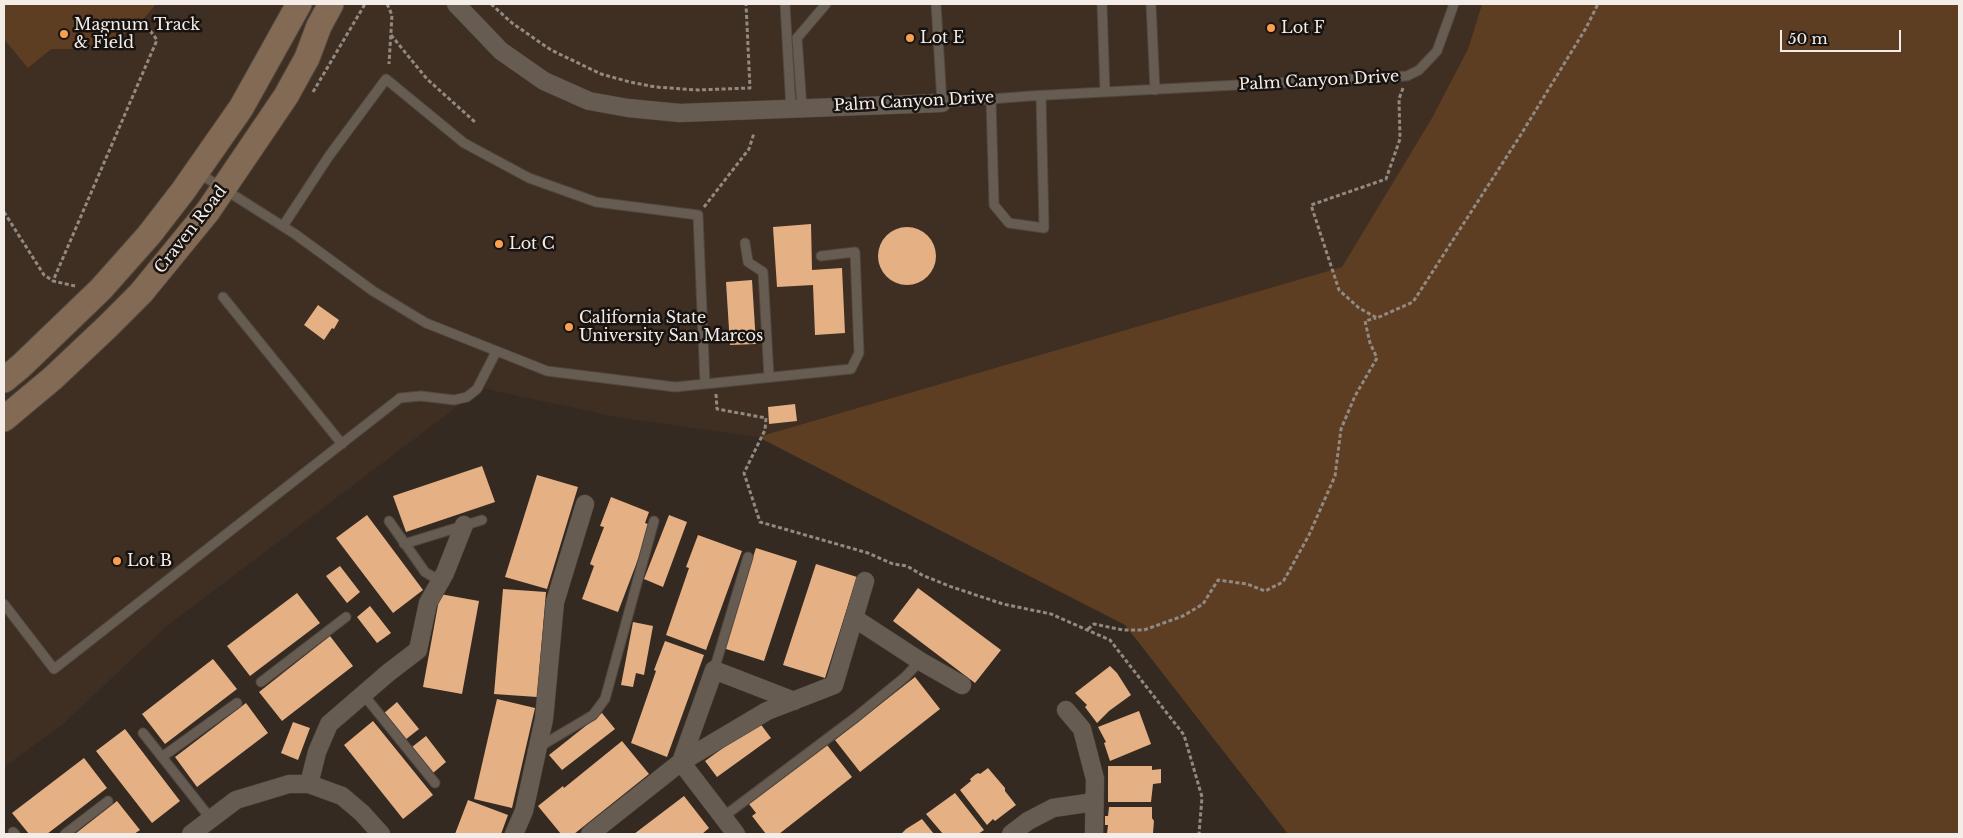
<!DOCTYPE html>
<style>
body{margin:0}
#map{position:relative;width:1963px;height:838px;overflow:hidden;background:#342a22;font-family:"Libre Baskerville",serif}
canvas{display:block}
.frame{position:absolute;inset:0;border:5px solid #f4ede7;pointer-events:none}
.scale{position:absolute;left:1780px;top:30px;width:121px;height:22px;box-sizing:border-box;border:2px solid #f4ede7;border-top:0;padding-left:6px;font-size:15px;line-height:18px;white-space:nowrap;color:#f4ede7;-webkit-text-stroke:4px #181310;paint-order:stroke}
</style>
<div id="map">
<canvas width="1963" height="838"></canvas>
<div class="frame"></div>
<div class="scale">50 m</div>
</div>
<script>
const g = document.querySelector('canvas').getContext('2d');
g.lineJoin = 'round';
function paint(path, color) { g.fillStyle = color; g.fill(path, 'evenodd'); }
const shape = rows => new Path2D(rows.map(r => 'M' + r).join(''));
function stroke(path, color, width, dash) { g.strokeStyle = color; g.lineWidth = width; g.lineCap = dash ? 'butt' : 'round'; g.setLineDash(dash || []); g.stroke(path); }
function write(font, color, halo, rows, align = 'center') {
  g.font = font + ' "Libre Baskerville",serif'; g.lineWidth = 5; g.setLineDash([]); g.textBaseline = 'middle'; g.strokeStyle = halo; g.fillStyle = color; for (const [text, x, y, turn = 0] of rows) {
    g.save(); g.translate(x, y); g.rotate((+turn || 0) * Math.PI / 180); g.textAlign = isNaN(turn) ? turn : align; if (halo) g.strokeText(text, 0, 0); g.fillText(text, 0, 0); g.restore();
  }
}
const built = shape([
 [4,4,1482,4,1468,49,1432,118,1342,267,758,437,616,417,482,388,168,625,62,725,4,767]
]);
const green = shape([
 [4,4,156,4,135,29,92,49,51,49,28,68,4,39],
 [1482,4,1959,4,1959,834,1288,834,1125,625,758,437,1342,267,1432,118,1468,49]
]);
const building = shape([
 [811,224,812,270,842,268,845,333,815,335,813,285,777,287,773,227],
 '878 256a29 29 0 1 1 58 0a29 29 0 1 1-58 0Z',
 [752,280,756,344,730,345,726,282],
 [318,305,339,320,334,329,332,328,324,340,304,325],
 [795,404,797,421,769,424,768,407],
 [482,466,495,502,406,532,393,496],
 [537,475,578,487,547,589,505,577],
 [611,497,649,512,645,523,651,525,618,612,582,599,594,566,590,564,604,527,600,526],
 [367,515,423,590,393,613,336,538],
 [669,515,687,522,663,587,644,579],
 [698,535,742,551,706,650,666,635,689,568,686,567],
 [756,548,797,561,764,661,723,648],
 [816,564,857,577,825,678,783,665],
 [340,566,360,592,347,603,326,576],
 [918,588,1001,650,975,683,893,621],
 [503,589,546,592,537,697,494,694],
 [297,593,320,623,250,676,227,646],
 [440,594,479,601,462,694,423,687],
 [370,606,391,633,377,643,357,617],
 [633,622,653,626,644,675,636,673,633,687,621,685],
 [330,636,353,666,282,721,259,692],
 [665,641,704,655,667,757,631,743,656,671,654,670],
 [213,659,237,689,165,744,142,714],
 [1110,666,1117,673,1131,695,1109,711,1097,723,1085,707,1087,705,1075,693],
 [915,677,940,709,860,772,835,740],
 [497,699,535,708,512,808,474,799],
 [397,702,419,729,405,740,383,714],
 [246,703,268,733,197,787,175,757],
 [1139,711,1151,744,1110,761,1104,743,1106,742,1098,727],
 [602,713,615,729,562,770,549,755],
 [373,721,433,795,403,819,344,745],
 [293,722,310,728,298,760,281,753],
 [759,722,771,738,717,777,705,761],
 [125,729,180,801,152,823,96,751],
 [426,736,446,762,433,773,412,747],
 [622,741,649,774,574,834,561,834,538,806,563,786,564,788],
 [827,745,852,777,779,834,766,834,752,816,756,813,749,804],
 [84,758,107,788,47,834,29,834,12,813],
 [1108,766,1152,766,1152,770,1161,769,1161,783,1153,784,1151,802,1108,802],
 [988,768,1005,788,1005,791,1016,805,995,821,993,819,987,825,960,790,971,781,970,779,976,774,979,773,980,774],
 [955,793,984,830,978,834,943,834,926,814],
 [684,796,709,828,702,834,634,834],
 [468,800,508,815,501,834,455,834],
 [117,801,140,830,134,834,75,834],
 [1109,807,1152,807,1152,818,1154,821,1153,833,1107,834,1108,825,1105,825,1105,816,1108,816],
 [922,819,934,834,901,834,906,829]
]);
const path = shape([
 [387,4,392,15,389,64],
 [491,4,512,23,551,50,601,74,630,82,655,87,698,90,750,88,746,4],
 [391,35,427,79,475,122],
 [1403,88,1399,99,1400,139,1386,179,1311,205,1339,290,1359,308,1377,318,1413,302,1520,136,1586,28,1598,4],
 [313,92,365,4],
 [704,207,749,149,754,133],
 [4,212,44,275,53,281],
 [75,286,53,281,157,40,143,21],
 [716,394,717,409,766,418,765,430,744,473,760,522,868,553,893,564,907,566,922,575,949,586,1003,604,1051,614,1110,640,1184,735,1202,797,1199,834],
 [1088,629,1094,624,1123,630,1144,630,1183,616,1203,604,1218,580,1247,584,1265,591,1283,582,1309,535,1335,476,1341,429,1355,396,1377,358,1370,343,1365,321,1376,318]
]);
const service = shape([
 [785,4,791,109],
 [936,4,942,103,1029,96,1407,76,1419,70,1437,51,1454,4],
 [1102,4,1105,92],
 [1151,4,1155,90],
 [991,99,994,205,1009,223,1044,228,1041,96],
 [802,108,797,38,826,4],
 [197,172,295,234,373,291,426,323,547,371,675,387,705,384,698,215,596,202,529,178,464,143,386,79,329,156,283,226],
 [745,243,748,262,763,272,769,377],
 [223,297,342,444],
 [705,384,851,369,859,353,855,252,821,256],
 [389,521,425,572,440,581],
 [404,544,482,520],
 [4,604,54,669,400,398,421,396,454,400,467,397,477,389,496,352],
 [714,670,748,557],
 [261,682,346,617],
 [363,694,435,783],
 [143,733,211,819],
 [539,747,593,715,605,699,654,521],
 [162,757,237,703],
 [723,817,856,717,905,677,920,661],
 [13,832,15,834],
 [65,834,108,801]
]);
const minor = shape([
 [456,4,501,51,544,81,589,101,628,108,680,113,942,103],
 [854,618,920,661,962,685],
 [1066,710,1082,729,1095,779,1094,834],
 [309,784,317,752,329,724,388,673,418,650,428,603,445,573,464,525],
 [191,834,236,800,289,784,309,784,342,796,362,813,381,834],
 [514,834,524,811,544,719,555,602,585,504],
 [590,834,681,762,767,711,834,685,865,581],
 [736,834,681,762,714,670,794,701],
 [1011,834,1028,821,1053,808,1094,802]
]);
const secondary = shape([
 [4,380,21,366,101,289,149,235,183,191,241,108,299,4],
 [4,419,53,378,107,327,141,293,208,211,286,96,307,58,319,26,331,4]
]);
const markers = [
 [1271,28,5,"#f99f4d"],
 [64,34,5,"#f99f4d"],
 [910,38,5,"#f99f4d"],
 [499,244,5,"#f99f4d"],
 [569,327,5,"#f99f4d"],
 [117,561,5,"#f99f4d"]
];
const poiNames = [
 ["Magnum Track",74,25],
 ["& Field",74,43],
 ["Lot F",1281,28],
 ["Lot E",920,38],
 ["Lot C",509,244],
 ["California State",579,318],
 ["University San Marcos",579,336],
 ["Lot B",127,561]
];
const streetNames = [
 ["Palm Canyon Drive",1319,81,-3],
 ["Palm Canyon Drive",914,102,-3],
 ["Craven Road",191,230,-52]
];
paint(built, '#3e2f22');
paint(green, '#5e3e22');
paint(building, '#e5b084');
stroke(service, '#504740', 11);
stroke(minor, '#504740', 19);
stroke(secondary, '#504740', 27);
stroke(path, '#928982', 3, [4, 2.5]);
stroke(service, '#675c52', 9);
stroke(minor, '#675c52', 18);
stroke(secondary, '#836a54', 25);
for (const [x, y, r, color] of markers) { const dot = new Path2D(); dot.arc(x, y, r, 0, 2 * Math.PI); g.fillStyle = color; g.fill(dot); stroke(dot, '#181310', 2); }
write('16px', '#f4ede7', '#181310', poiNames, 'left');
write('16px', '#f4ede7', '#181310', streetNames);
</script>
